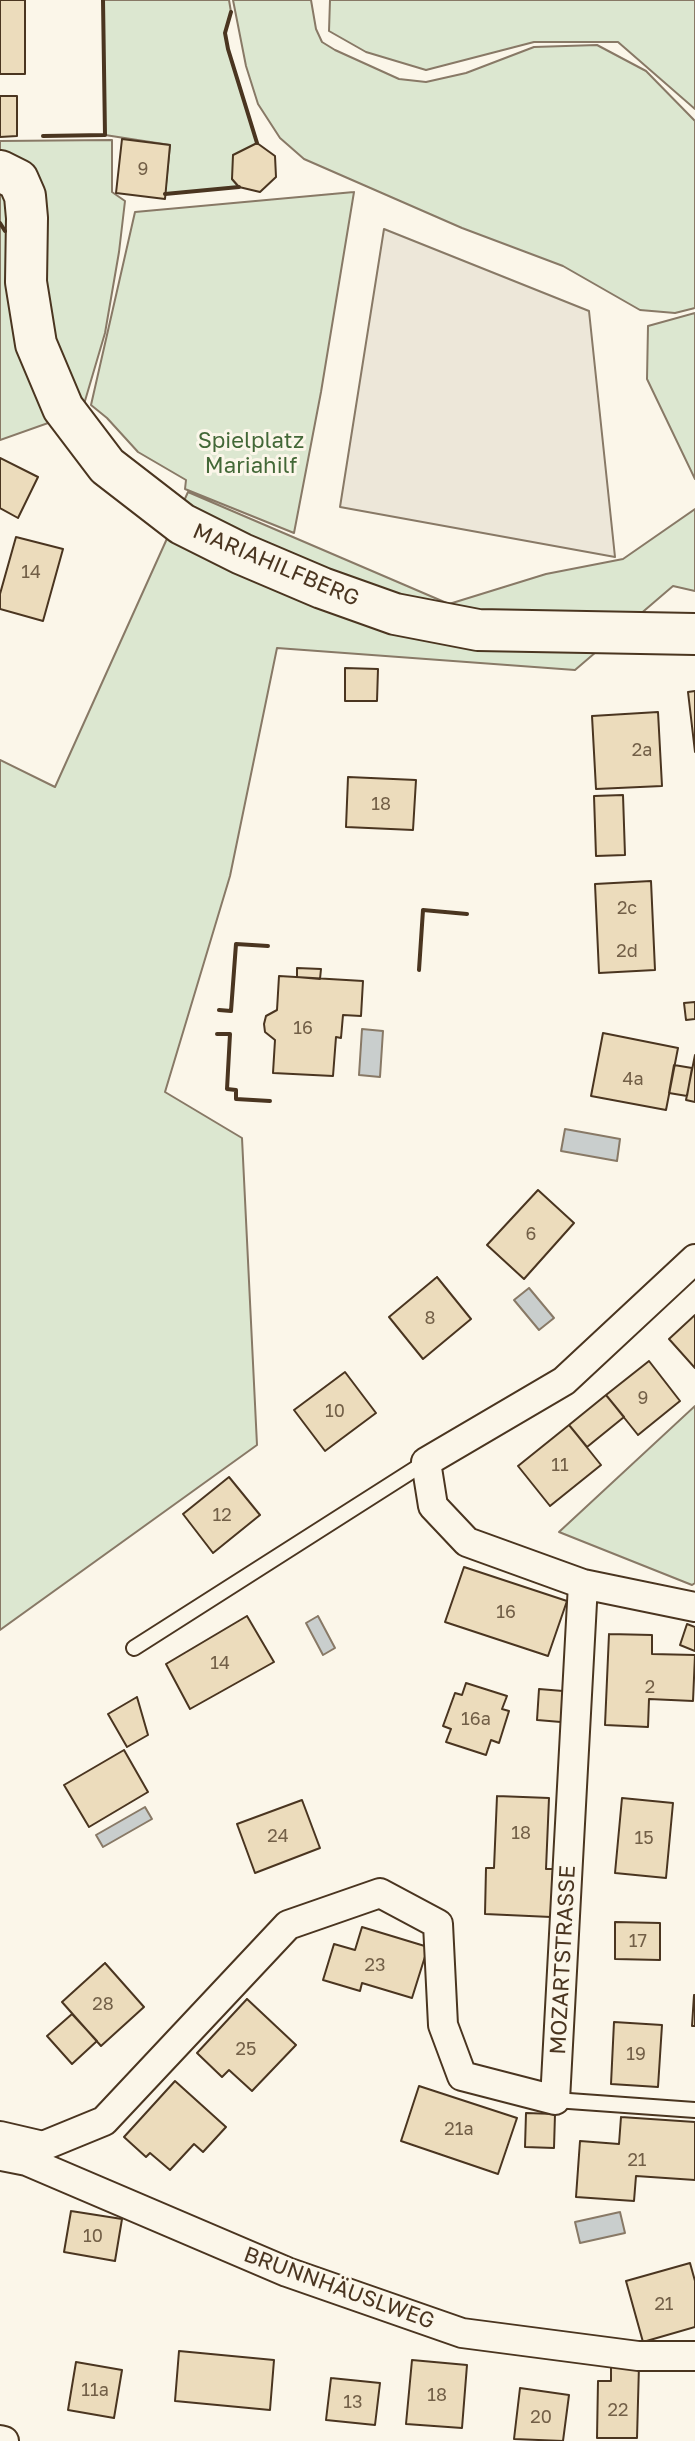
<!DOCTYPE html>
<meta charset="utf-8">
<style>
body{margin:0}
canvas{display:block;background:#fbf6e9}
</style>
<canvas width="695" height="2441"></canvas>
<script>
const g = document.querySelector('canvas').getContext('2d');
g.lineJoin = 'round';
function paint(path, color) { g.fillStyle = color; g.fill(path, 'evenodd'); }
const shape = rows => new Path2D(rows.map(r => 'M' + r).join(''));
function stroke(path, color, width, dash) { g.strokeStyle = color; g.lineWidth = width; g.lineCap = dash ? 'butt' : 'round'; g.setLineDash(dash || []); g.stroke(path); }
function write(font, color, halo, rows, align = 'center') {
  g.font = font + ' "Golos Text",sans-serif'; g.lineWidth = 6; g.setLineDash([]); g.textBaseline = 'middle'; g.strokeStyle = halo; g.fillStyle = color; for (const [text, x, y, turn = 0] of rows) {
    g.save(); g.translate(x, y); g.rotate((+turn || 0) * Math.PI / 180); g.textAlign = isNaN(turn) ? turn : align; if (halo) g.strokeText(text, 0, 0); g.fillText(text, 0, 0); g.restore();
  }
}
const green = shape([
 [103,0,229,0,231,12,225,33,228,49,257,143,232,179,239,187,165,194,170,145,105,135,103,0],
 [233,0,311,0,316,29,322,42,335,50,399,79,426,82,466,73,534,47,597,45,646,71,695,121,695,308,675,313,640,310,563,266,462,228,304,159,280,138,258,104,246,66,233,0],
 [330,0,695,0,695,109,618,42,534,42,426,70,366,52,329,31,330,0],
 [112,140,112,192,125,201,119,252,105,333,82,411,0,440,0,141,112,140],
 [354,192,321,392,294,533,185,489,186,480,138,452,107,418,91,405,135,212,354,192],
 [695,313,695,479,647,379,648,326,695,313],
 [188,492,449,604,546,574,623,559,695,509,695,591,673,586,575,670,277,648,230,876,165,1092,242,1138,257,1445,0,1630,0,760,55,787,188,492],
 [695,1406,695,1583,692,1585,559,1532,695,1406]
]);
const parking = shape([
 [384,229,589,311,615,557,340,507,384,229]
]);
const water = shape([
 [362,1029,383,1031,380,1077,359,1075,362,1029],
 [565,1129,620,1139,617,1161,561,1151,565,1129],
 [529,1288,554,1318,539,1330,514,1300,529,1288],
 [318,1616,335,1648,323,1655,306,1623,318,1616],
 [145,1807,152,1819,103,1847,96,1835,145,1807],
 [620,2212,625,2233,580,2243,575,2222,620,2212]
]);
const building = shape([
 [0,0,25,0,25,74,0,74,0,0],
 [0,96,17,96,17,136,0,137,0,96],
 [122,139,170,145,165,199,116,193,122,139],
 [257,143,275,156,276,177,260,192,239,187,232,179,233,155,257,143],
 [0,458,38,477,18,518,0,508,0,458],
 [16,537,63,549,43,621,0,609,0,594,16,537],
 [345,668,378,669,377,701,345,701,345,668],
 [695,691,695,752,688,692,695,691],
 [658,712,662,786,596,789,592,716,658,712],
 [348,777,416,780,413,830,346,827,348,777],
 [623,795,625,855,596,856,594,796,623,795],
 [651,881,655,970,599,973,595,884,651,881],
 [297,968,321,969,320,979,297,977,297,968],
 [279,976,363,981,361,1016,343,1015,341,1038,336,1037,333,1076,273,1073,275,1040,265,1032,264,1024,266,1016,277,1010,279,976],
 [695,1002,695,1019,686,1020,684,1003,695,1002],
 [603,1033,678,1048,666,1110,591,1096,603,1033],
 [695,1055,695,1102,686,1100,695,1055],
 [674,1065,692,1068,687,1096,669,1093,674,1065],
 [538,1190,574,1223,524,1279,487,1245,538,1190],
 [437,1277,471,1319,423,1359,389,1317,437,1277],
 [695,1315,695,1368,669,1339,695,1315],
 [649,1361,680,1401,638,1435,606,1395,649,1361],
 [345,1372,376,1413,325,1451,294,1410,345,1372],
 [606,1395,624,1417,587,1447,569,1425,606,1395],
 [569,1425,601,1465,550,1506,518,1466,569,1425],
 [229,1477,260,1515,213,1553,183,1514,229,1477],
 [464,1567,567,1601,548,1656,445,1622,464,1567],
 [247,1616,274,1662,190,1709,166,1664,247,1616],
 [687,1624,695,1627,695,1651,680,1645,687,1624],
 [609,1634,652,1635,652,1654,695,1655,693,1701,649,1699,648,1727,605,1725,609,1634],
 [466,1683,507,1696,502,1709,509,1711,499,1743,491,1740,486,1755,446,1742,451,1729,443,1726,455,1693,462,1695,466,1683],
 [539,1689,563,1691,561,1722,537,1720,539,1689],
 [137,1697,148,1735,127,1747,108,1714,137,1697],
 [124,1750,148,1792,89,1827,64,1785,124,1750],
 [497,1796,549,1798,546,1869,553,1869,551,1917,485,1914,486,1868,494,1868,497,1796],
 [622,1798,673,1803,666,1878,615,1873,622,1798],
 [302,1800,320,1848,255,1873,237,1824,302,1800],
 [615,1922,660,1923,660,1960,615,1959,615,1922],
 [362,1927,428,1947,412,1998,362,1983,360,1991,323,1980,334,1944,355,1950,362,1927],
 [105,1963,144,2007,101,2046,62,2002,105,1963],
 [694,1995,695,1995,695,2026,692,2026,694,1995],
 [247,1999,296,2045,252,2091,229,2070,222,2077,197,2053,247,1999],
 [72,2014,97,2041,72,2064,47,2036,72,2014],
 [614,2022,662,2025,658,2087,611,2084,614,2022],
 [175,2081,226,2127,203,2152,194,2144,170,2170,150,2153,146,2157,124,2137,175,2081],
 [419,2086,517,2118,498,2174,401,2141,419,2086],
 [526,2113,555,2114,554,2148,525,2147,526,2113],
 [621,2117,695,2122,695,2180,636,2176,634,2201,576,2197,580,2141,619,2144,621,2117],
 [71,2211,122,2219,115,2261,64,2252,71,2211],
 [690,2263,695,2281,695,2327,643,2342,626,2281,690,2263],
 [179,2351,274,2360,270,2410,175,2401,179,2351],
 [412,2360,467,2365,462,2428,406,2424,412,2360],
 [76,2362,122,2370,114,2418,68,2410,76,2362],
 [611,2365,639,2365,637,2438,597,2438,598,2381,611,2381,611,2365],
 [331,2378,380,2383,375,2425,326,2420,331,2378],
 [520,2388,569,2395,563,2441,514,2439,520,2388]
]);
const lane = shape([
 [134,1648,426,1462],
 [555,2100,695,2110]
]);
const street = shape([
 [583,1584,695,1607],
 [0,2136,43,2146,104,2121,288,1925,380,1893,438,1924,443,2025,462,2076,555,2100,583,1584,467,1542,433,1506,426,1462,564,1381,695,1259],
 [1,2156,27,2161,287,2272,462,2333,638,2356,695,2356],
 [0,2440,4,2441]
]);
const secondary = shape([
 [0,171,18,180,25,196,27,218,26,282,36,344,63,408,107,466,182,524,242,554,322,588,395,614,478,630,695,634]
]);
const wall = shape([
 [231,12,225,33,228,49,257,143],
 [43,136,105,135,103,0],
 [165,194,239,187],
 [0,223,5,231],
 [419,970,423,910,467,914],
 [219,1010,231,1011,236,944,268,946],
 [217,1034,230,1034,227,1089,236,1090,236,1099,270,1101]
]);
const numberNames = [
 ["9",143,169],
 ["14",31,572],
 ["2a",642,750],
 ["18",381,804],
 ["2c",627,908],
 ["2d",627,951],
 ["16",303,1028],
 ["4a",633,1079],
 ["6",531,1234],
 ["8",430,1318],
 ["9",643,1398],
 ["10",335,1411],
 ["11",560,1465],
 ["12",222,1515],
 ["16",506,1612],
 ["14",220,1663],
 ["2",650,1687],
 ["16a",476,1719],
 ["18",521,1833],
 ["24",278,1836],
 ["15",644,1838],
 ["17",638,1941],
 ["23",375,1965],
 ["28",103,2004],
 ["25",246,2049],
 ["19",636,2054],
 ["21a",459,2129],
 ["21",637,2160],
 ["10",93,2236],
 ["21",664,2304],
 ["11a",95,2390],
 ["18",437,2395],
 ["13",353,2402],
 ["22",618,2410],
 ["20",541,2417]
];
const parkNames = [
 ["Spielplatz",251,441],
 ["Mariahilf",251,466]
];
const streetNames = [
 ["MARIAHILFBERG",276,565,23],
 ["MOZARTSTRASSE",563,1960,-87],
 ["BRUNNHÄUSLWEG",339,2288,20]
];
paint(green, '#dce7d0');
stroke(green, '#887966', 2);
paint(parking, '#ede7d9');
stroke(parking, '#887966', 2);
paint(water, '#c9cecd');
stroke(water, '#887966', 2);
paint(building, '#ecdcbc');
stroke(building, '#4a3520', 2);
stroke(lane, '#4a3520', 18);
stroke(street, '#4a3520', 32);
stroke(secondary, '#4a3520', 44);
stroke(lane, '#fbf6e9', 14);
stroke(street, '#fbf6e9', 28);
stroke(secondary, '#fbf6e9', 40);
stroke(wall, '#4a3520', 4);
write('18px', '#725f47', null, numberNames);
write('22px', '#436837', '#fbf6e9', parkNames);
write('22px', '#4a3520', '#fbf6e9', streetNames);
</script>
